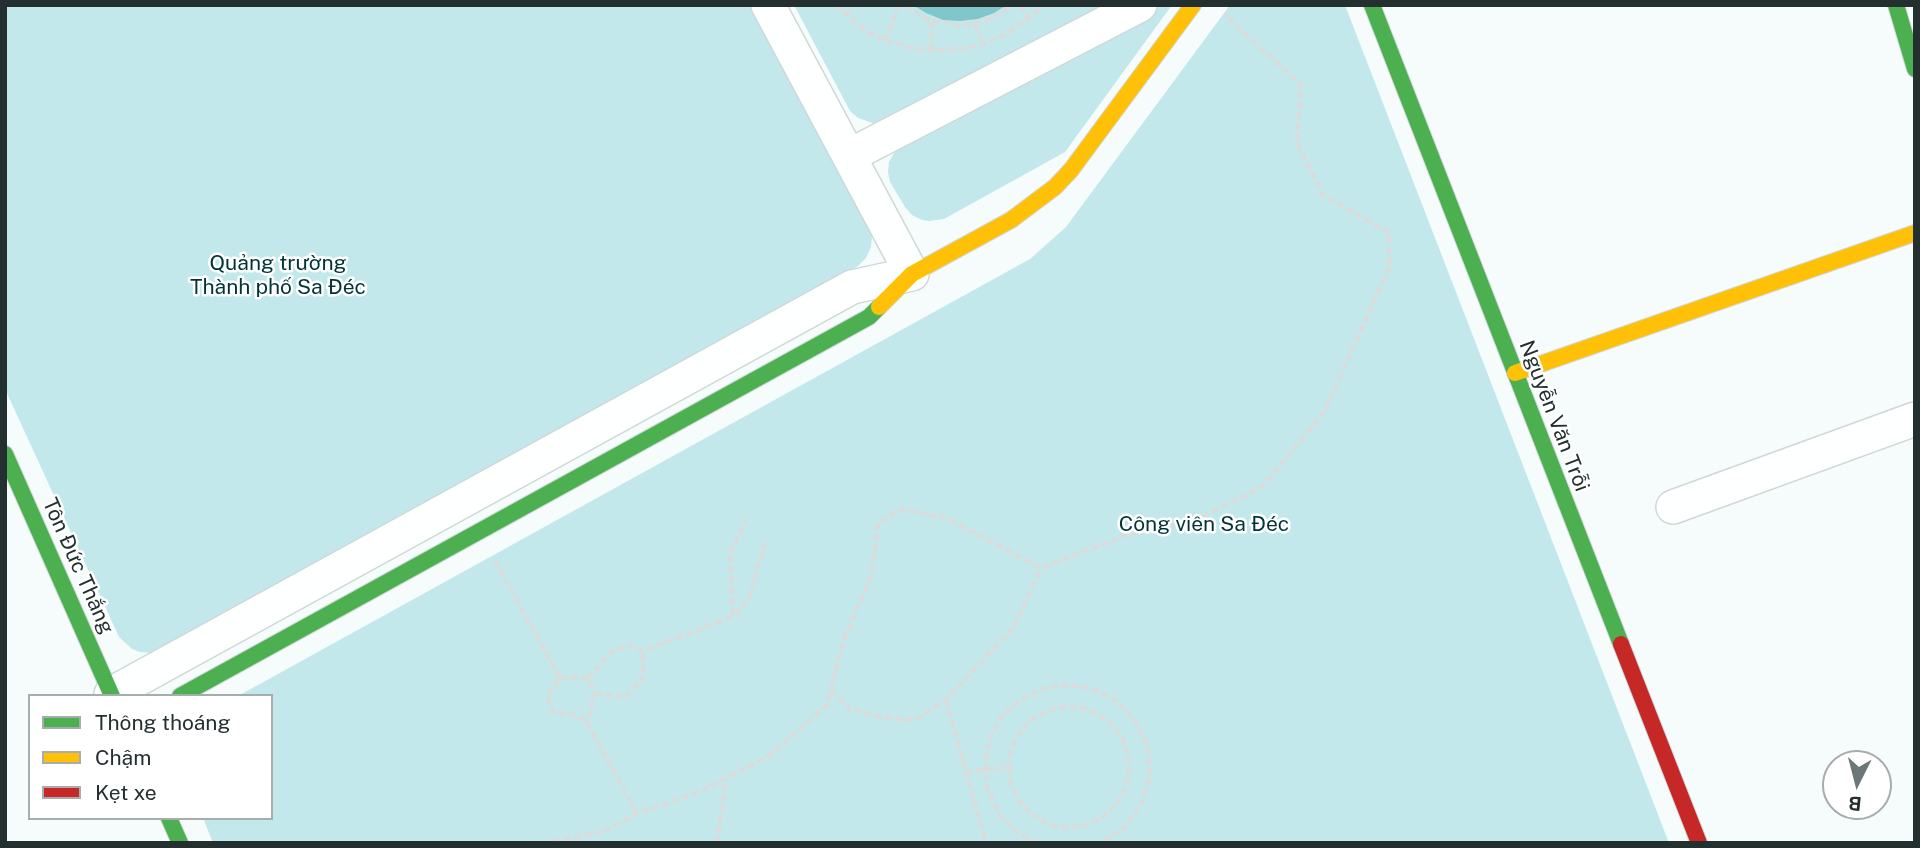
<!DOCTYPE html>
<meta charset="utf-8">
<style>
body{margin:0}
#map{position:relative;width:1920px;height:848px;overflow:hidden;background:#f6fcfc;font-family:"Public Sans",sans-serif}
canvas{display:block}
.frame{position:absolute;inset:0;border:7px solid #242f30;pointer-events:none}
.legend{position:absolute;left:28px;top:694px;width:245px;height:126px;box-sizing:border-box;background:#fff;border:2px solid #a7acac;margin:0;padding:9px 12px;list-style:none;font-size:21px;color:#242f30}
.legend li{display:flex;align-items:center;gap:14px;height:35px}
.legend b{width:35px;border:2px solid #a7acac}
.north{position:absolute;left:1822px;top:750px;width:70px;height:70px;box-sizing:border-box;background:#fff;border:2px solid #a7acac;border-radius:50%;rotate:186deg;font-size:19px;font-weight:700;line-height:28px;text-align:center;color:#242f30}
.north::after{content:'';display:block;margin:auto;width:24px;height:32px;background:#6e7777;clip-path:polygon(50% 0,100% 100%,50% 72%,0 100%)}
</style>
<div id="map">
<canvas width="1920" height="848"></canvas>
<div class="frame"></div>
<ul class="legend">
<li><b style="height:9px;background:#4caf50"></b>Thông thoáng</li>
<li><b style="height:9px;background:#ffc107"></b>Chậm</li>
<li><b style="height:9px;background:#c62828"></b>Kẹt xe</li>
</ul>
<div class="north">B</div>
</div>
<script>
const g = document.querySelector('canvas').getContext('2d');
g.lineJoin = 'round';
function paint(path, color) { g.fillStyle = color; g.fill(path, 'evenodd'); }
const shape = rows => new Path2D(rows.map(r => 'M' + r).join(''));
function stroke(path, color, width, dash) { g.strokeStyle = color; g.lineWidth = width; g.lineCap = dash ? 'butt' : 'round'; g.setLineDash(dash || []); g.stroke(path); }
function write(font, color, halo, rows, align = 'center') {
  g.font = font + ' "Public Sans",sans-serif'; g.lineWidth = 5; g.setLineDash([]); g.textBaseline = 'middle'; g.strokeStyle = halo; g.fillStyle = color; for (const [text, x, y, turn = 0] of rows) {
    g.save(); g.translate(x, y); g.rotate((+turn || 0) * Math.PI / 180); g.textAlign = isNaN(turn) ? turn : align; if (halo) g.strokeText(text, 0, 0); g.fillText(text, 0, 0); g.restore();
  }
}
const green = shape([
 [5,5,749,5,869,225,872,236,871,247,866,258,858,266,163,649,152,653,140,652,132,649,119,637,5,389],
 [794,5,1114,5,878,125,858,118,850,111],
 [1156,5,1172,5,1065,152,944,219,929,221,922,220,912,215,905,207,890,182,888,172,889,162,897,148],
 [1230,5,1345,5,1669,843,213,843,203,818,271,818,271,696,238,696,1030,259,1066,227]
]);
const water = shape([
 [913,5,1007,5,994,13,978,19,960,21,943,20,926,13]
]);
const path = shape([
 [835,5,867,32,885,40,912,48,931,50,961,49,983,44,1006,34,1046,5],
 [906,5,927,19,961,26,995,17,1013,5],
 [1020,5,1030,19],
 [845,16,854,5],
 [975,24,983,44],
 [885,40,899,5],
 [931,50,932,20],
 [495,561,560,678,547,696,553,712,576,715,587,722,637,814],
 [733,615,730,553,746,520],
 [560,678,588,678,595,693,587,722],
 [588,678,611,652,630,645,643,651,734,616,749,599,766,538],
 [831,690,850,709,885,718,915,720,946,700,1014,627,1041,568],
 [595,693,626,697,643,677,643,651],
 [946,700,986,843],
 '1009 767a60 60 0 1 1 120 0a60 60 0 1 1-120 0Z',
 [966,772,1009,767],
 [543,843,602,832,637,814,701,791,769,756,827,705,843,642,871,575,878,524,899,509,946,518,1041,568,1125,536,1197,519,1262,487,1324,412,1390,266,1388,232,1323,195,1297,143,1301,85,1224,14],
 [717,843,726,778],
 [1037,843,1019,834,999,814,987,788,985,763,990,739,1001,717,1020,700,1042,689,1066,685,1091,688,1117,701,1136,722,1148,748,1150,776,1141,804,1125,827,1100,843]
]);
const street = shape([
 [849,156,1140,5],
 [1673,507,1915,419],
 [111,694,852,287,912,274,768,5]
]);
const fast = shape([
 [1372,5,1621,644],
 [1896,5,1915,69],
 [5,454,112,696],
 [180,696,869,317,879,307],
 [169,818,180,843]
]);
const slow = shape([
 [879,307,912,274,1011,220,1055,187,1071,170,1193,5],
 [1515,373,1915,233]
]);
const jam = shape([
 [1621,644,1699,843]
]);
const parkNames = [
 ["Quảng trường",278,264],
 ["Thành phố Sa Đéc",278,288],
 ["Công viên Sa Đéc",1204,525]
];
const streetNames = [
 ["Nguyễn Văn Trỗi",1554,416,69],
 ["Tôn Đức Thắng",78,566,66]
];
paint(green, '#c3e8eb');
paint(water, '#80c7cd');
stroke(street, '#cfd8d8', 36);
stroke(fast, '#cfd8d8', 18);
stroke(slow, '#cfd8d8', 18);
stroke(jam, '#cfd8d8', 18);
stroke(path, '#dadcdc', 4.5, [7, 3.5]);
stroke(street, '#feffff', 33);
stroke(fast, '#4caf50', 16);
stroke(slow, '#ffc107', 16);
stroke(jam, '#c62828', 16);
write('21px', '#023338', '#fff', parkNames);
write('21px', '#242f30', '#fff', streetNames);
</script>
